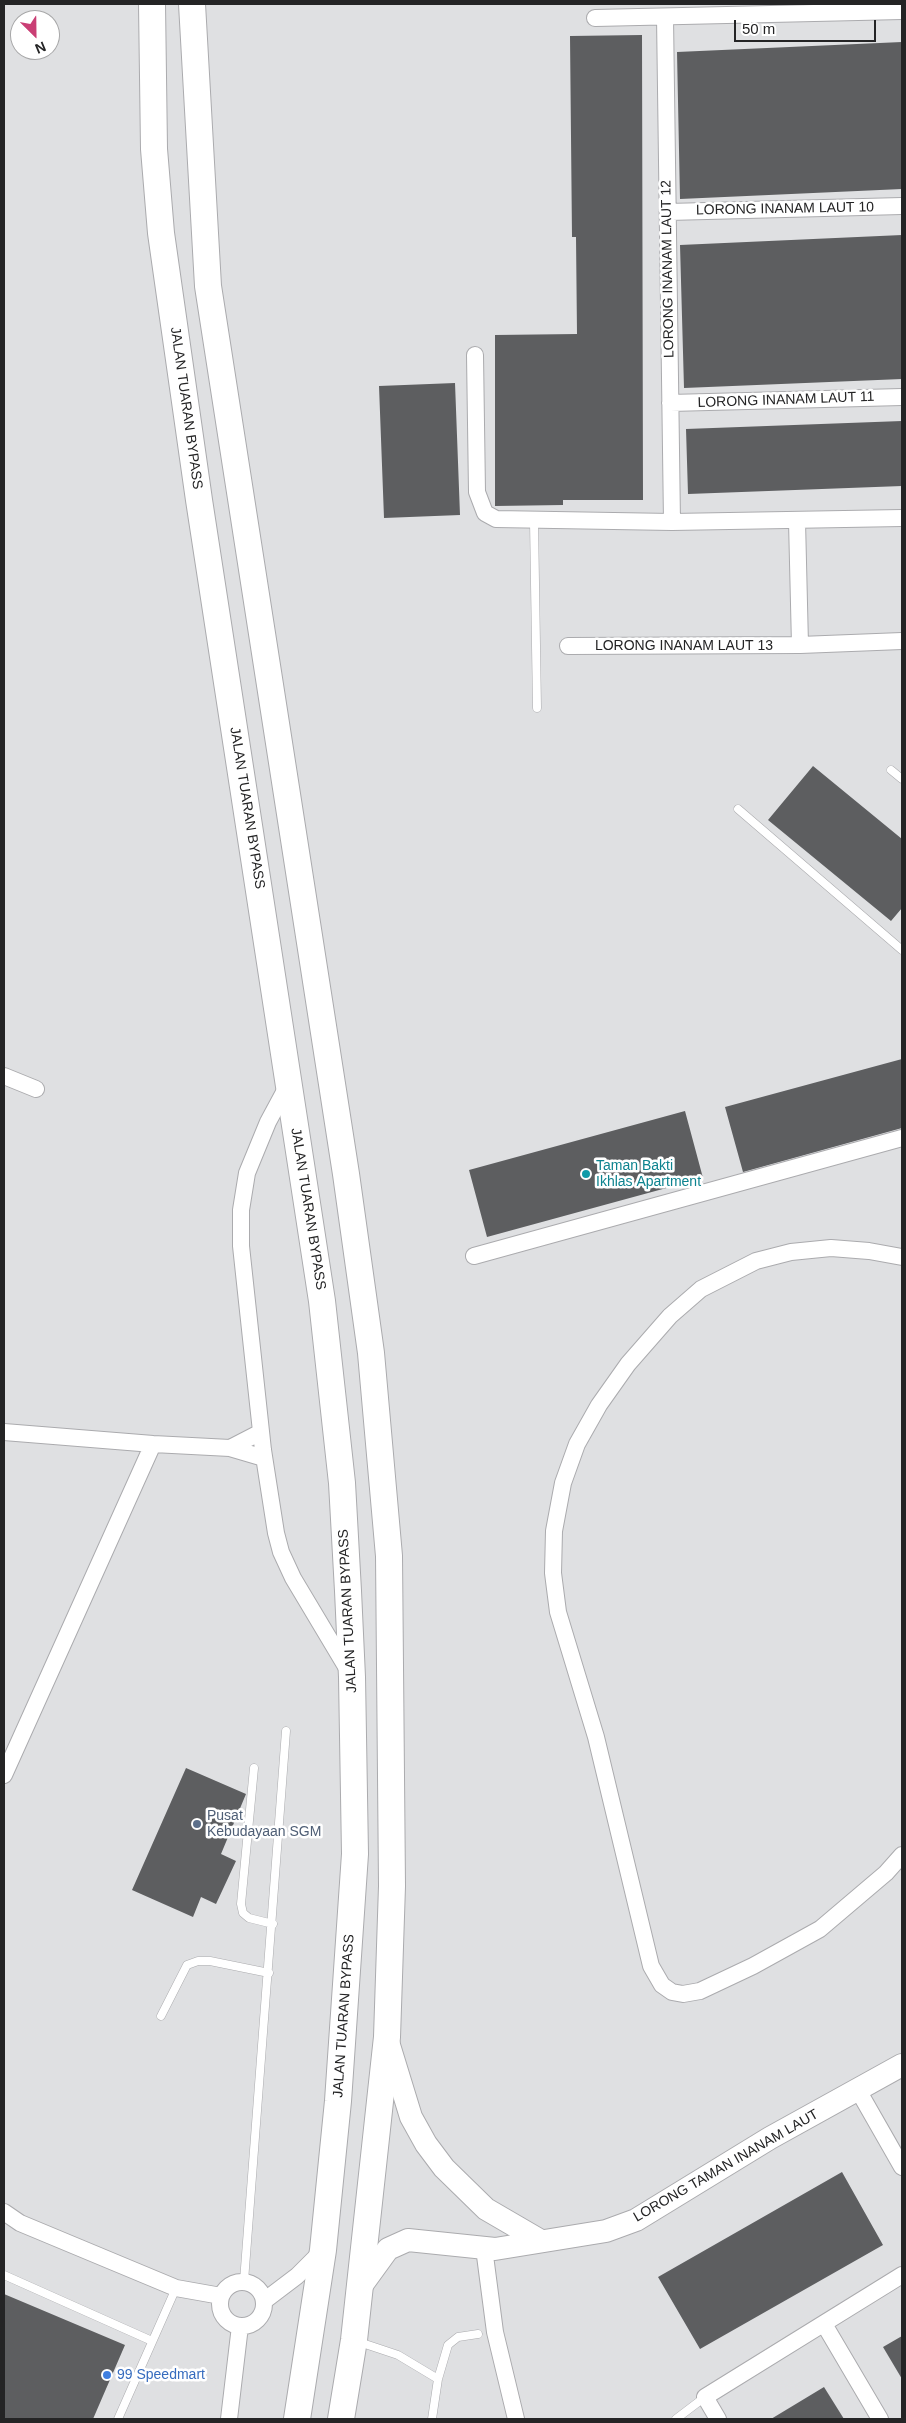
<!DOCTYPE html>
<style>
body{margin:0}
#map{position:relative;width:906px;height:2423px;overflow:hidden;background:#dfe0e2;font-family:Helvetica,sans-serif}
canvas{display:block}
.frame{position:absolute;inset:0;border:5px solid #242425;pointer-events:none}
.north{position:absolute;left:10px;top:10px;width:50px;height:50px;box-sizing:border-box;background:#fff;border:1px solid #a7a7a8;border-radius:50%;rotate:157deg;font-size:14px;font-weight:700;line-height:20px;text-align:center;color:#242425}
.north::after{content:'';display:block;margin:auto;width:18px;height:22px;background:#ca3f75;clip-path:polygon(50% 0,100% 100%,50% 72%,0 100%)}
.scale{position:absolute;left:734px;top:20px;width:142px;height:22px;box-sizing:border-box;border:2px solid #242425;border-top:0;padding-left:6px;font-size:15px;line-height:18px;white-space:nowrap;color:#242425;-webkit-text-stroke:4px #fff;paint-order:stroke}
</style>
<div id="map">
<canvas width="906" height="2423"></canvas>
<div class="frame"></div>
<div class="north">N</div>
<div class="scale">50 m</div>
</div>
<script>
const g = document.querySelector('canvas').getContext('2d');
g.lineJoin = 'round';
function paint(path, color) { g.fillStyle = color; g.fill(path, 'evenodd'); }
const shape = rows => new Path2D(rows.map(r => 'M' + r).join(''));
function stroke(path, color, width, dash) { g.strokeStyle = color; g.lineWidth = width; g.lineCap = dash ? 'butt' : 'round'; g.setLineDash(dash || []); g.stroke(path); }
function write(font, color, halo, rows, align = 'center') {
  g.font = font + ' Helvetica,sans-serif'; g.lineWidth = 5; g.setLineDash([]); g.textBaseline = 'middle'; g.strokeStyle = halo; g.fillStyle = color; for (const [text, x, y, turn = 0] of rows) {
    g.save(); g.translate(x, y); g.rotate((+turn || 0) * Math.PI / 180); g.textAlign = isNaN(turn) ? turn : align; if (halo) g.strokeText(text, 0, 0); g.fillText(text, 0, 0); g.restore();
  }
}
const building = shape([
 [642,35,643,500,563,500,563,505,495,506,495,335,577,334,576,237,572,237,570,36],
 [902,42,902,189,680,199,677,52],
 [902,235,902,379,684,388,680,245],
 [455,383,460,515,384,518,379,386],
 [902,421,902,486,688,494,686,429],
 [813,766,902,839,902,908,891,921,768,820],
 [902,1059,902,1128,743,1172,725,1107],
 [685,1111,703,1178,487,1237,469,1170],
 [186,1768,246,1794,221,1854,236,1861,216,1904,201,1897,193,1917,132,1890],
 [842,2172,883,2245,700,2349,658,2277],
 [4,2294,125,2345,93,2419,4,2419],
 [902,2336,902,2379,883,2347],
 [824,2387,844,2419,771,2419]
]);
const service = shape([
 [534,521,537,708],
 [891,770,902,779],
 [738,809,902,950],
 [254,1768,241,1904,243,1913,249,1918,273,1924],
 [161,2016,187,1965,198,1961,210,1961,269,1973],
 [4,2275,152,2341],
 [244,2281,286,1731],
 [359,2342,398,2355,438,2379],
 [118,2419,176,2288],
 [432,2419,438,2379,448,2345,458,2337,478,2334],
 [676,2419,705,2397]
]);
const minor = shape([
 [665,17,672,522],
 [595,18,902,11],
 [668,212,902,206],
 [475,355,477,492,485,513,496,519,672,522,902,518],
 [670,403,902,397],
 [797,521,800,645],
 [568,646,800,645,902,641],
 [4,1076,36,1089],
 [289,1083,268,1122,247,1173,241,1210,241,1246,263,1450,276,1533,281,1552,293,1578,348,1670],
 [474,1256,902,1138],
 [902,1257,869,1251,831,1248,791,1252,756,1261,701,1289,670,1316,628,1364,599,1405,577,1444,563,1483,554,1531,553,1573,558,1612,596,1737,651,1966,662,1985,672,1992,683,1994,700,1991,753,1966,820,1929,886,1873,902,1855],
 [4,1432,153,1444,230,1448,264,1458],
 [230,1448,261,1432],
 [4,1775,153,1444],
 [858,2090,902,2167],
 [4,2212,20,2223,176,2288,221,2296],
 [484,2248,495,2332,516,2419],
 '220 2304a22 22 0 1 1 44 0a22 22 0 1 1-44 0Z',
 [264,2301,297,2276,323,2250],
 [824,2324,880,2419],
 [229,2419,240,2326],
 [718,2419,705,2397,902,2275]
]);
const secondary = shape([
 [388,2042,411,2117,426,2144,444,2168,486,2209,541,2241],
 [359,2289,388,2249,408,2240,495,2249,606,2231,636,2220,770,2138,902,2065]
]);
const trunk = shape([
 [152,4,154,149,161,233,199,500,322,1301,342,1483,348,1591,352,1677,355,1854,338,2101,323,2250,297,2419],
 [192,4,208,286,346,1174,371,1353,389,1556,392,1886,387,2037,354,2340,341,2419]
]);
const markers = [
 [586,1174,5,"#0f9aa8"],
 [197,1824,5,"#5c6f8a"],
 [107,2375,5,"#3f7fe0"]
];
const streetNames = [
 ["LORONG INANAM LAUT 10",785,209,-1],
 ["LORONG INANAM LAUT 12",668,269,-91],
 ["LORONG INANAM LAUT 11",786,400,-2],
 ["JALAN TUARAN BYPASS",186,408,82],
 ["LORONG INANAM LAUT 13",684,646],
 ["JALAN TUARAN BYPASS",247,808,81],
 ["JALAN TUARAN BYPASS",308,1209,81],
 ["JALAN TUARAN BYPASS",348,1611,-93],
 ["JALAN TUARAN BYPASS",344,2016,-86],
 ["LORONG TAMAN INANAM LAUT",726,2166,-30]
];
const cultureNames = [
 ["Taman Bakti",596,1166],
 ["Ikhlas Apartment",596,1182]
];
const serviceNames = [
 ["Pusat",207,1816],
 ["Kebudayaan SGM",207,1832]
];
const shopNames = [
 ["99 Speedmart",117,2375]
];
paint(building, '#5d5e60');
stroke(service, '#ababae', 9);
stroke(minor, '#ababae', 18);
stroke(secondary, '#ababae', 24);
stroke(trunk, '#ababae', 28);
stroke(service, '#fff', 8);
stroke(minor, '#fff', 16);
stroke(secondary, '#fff', 22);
stroke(trunk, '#fff', 26);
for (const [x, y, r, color] of markers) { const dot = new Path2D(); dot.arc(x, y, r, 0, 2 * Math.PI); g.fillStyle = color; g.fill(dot); stroke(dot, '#fff', 2); }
write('14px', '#242425', '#fff', streetNames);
write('14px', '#0d838f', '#fff', cultureNames, 'left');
write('14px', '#4e5e75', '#fff', serviceNames, 'left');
write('14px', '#366cbe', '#fff', shopNames, 'left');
</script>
